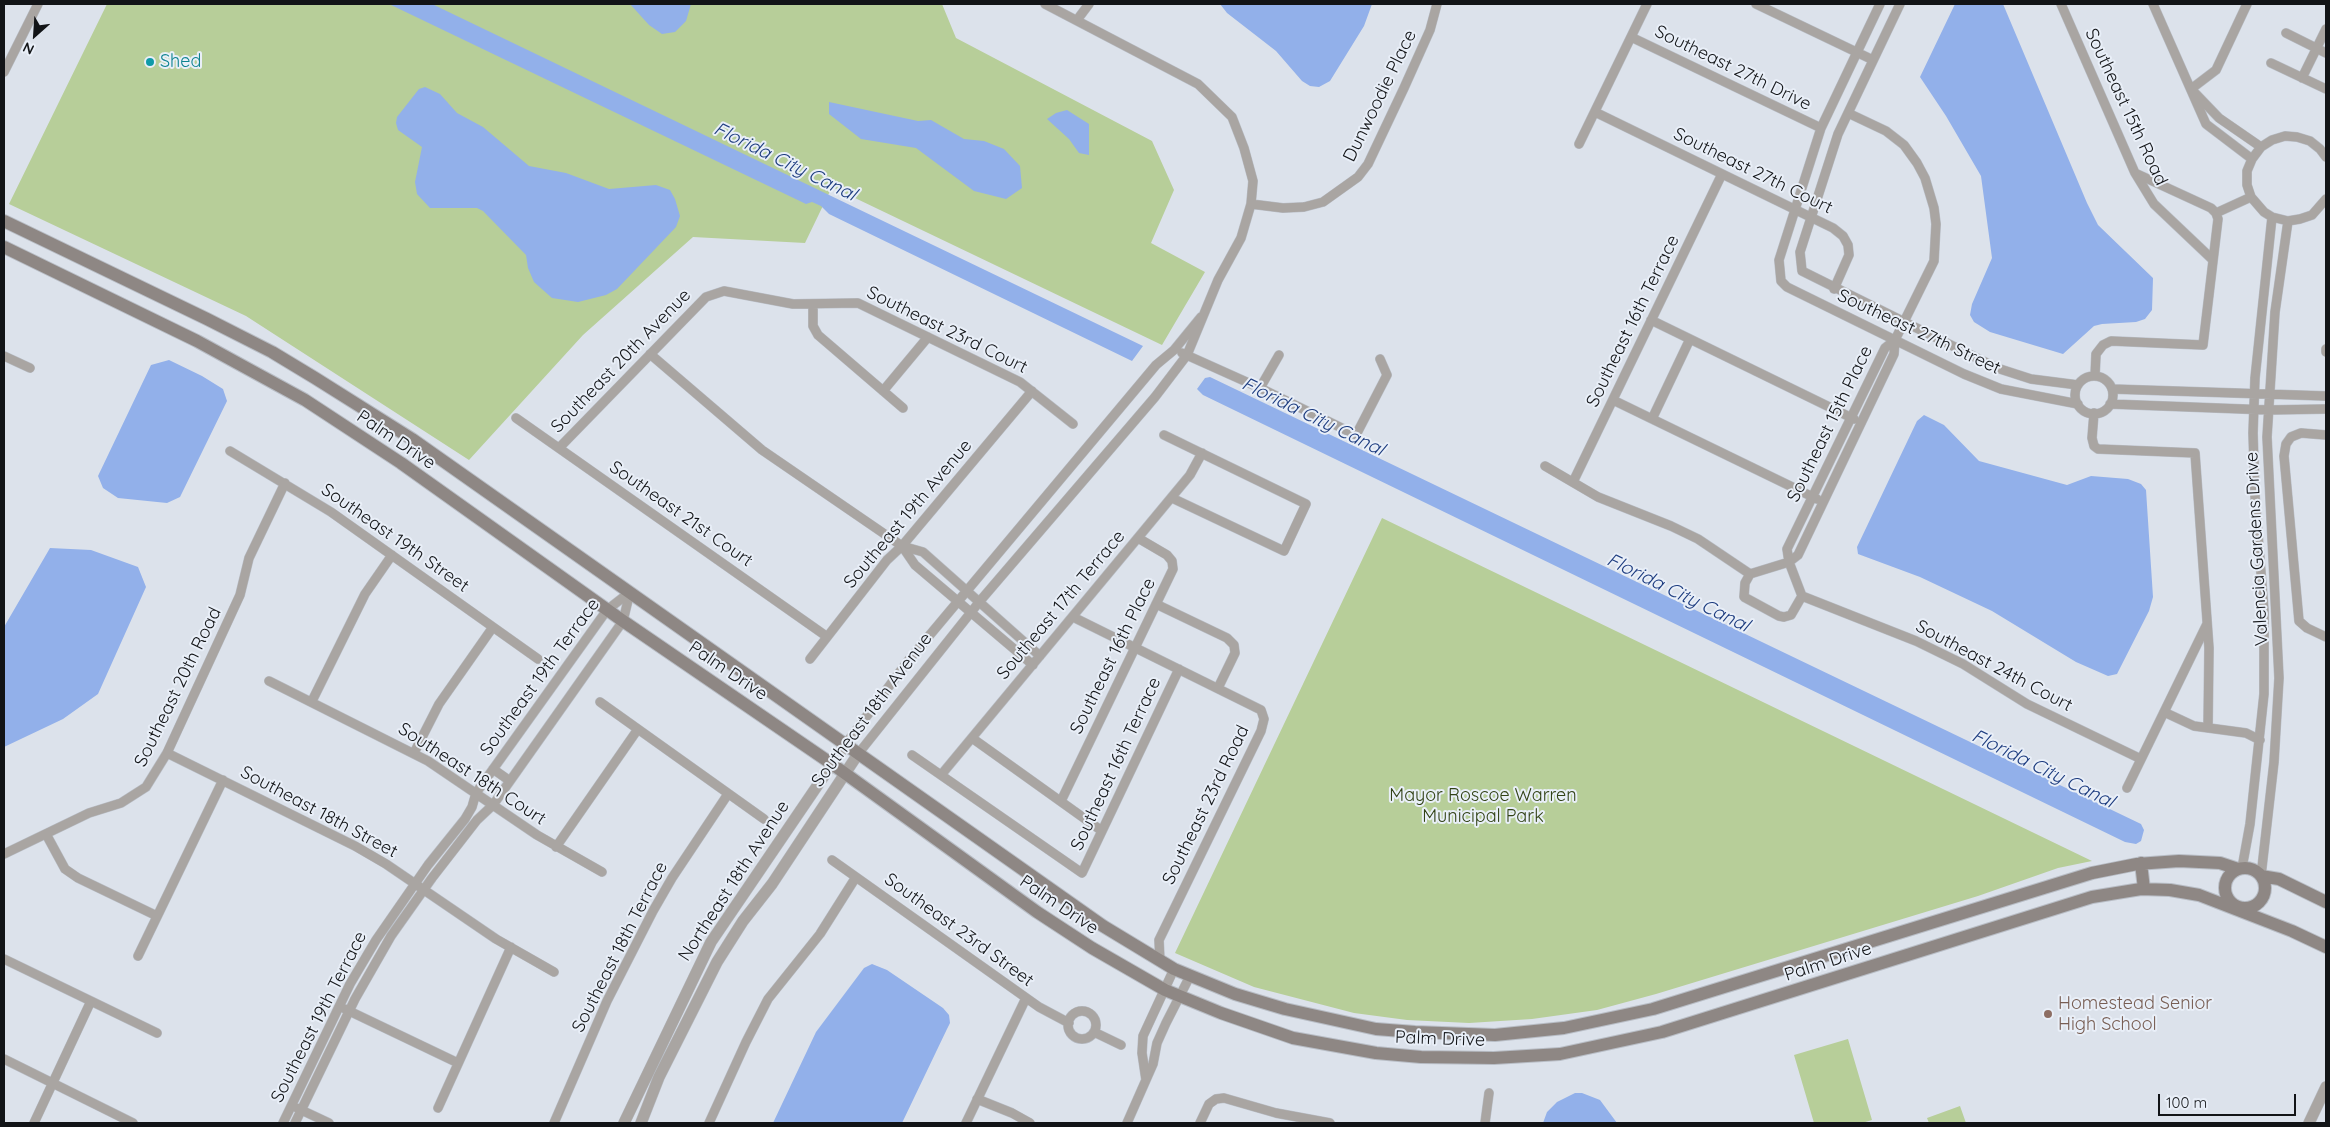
<!DOCTYPE html>
<style>
body{margin:0}
#map{position:relative;width:2330px;height:1127px;overflow:hidden;background:#dce2eb;font-family:Quicksand,sans-serif}
canvas{display:block}
.frame{position:absolute;inset:0;border:5px solid #121417;pointer-events:none}
.north{position:absolute;left:10px;top:10px;width:50px;height:50px;-webkit-text-stroke:4px #e9eff8;paint-order:stroke;rotate:206deg;font-size:14px;font-weight:700;line-height:20px;text-align:center;color:#121417}
.north::after{content:'';display:block;margin:auto;width:18px;height:22px;background:#121417;clip-path:polygon(50% 0,100% 100%,50% 72%,0 100%)}
.scale{position:absolute;left:2158px;top:1094px;width:138px;height:22px;box-sizing:border-box;border:2px solid #121417;border-top:0;padding-left:6px;font-size:15px;line-height:18px;white-space:nowrap;color:#121417;-webkit-text-stroke:4px #e9eff8;paint-order:stroke}
</style>
<div id="map">
<canvas width="2330" height="1127"></canvas>
<div class="frame"></div>
<div class="north">N</div>
<div class="scale">100 m</div>
</div>
<script>
const g = document.querySelector('canvas').getContext('2d');
g.lineJoin = 'round';
function paint(path, color) { g.fillStyle = color; g.fill(path, 'evenodd'); }
const shape = rows => new Path2D(rows.map(r => 'M' + r).join(''));
function stroke(path, color, width, dash) { g.strokeStyle = color; g.lineWidth = width; g.lineCap = dash ? 'butt' : 'round'; g.setLineDash(dash || []); g.stroke(path); }
function write(font, color, halo, rows, align = 'center') {
  g.font = font + ' Quicksand,sans-serif'; g.lineWidth = 4; g.setLineDash([]); g.textBaseline = 'middle'; g.strokeStyle = halo; g.fillStyle = color; for (const [text, x, y, turn = 0] of rows) {
    g.save(); g.translate(x, y); g.rotate((+turn || 0) * Math.PI / 180); g.textAlign = isNaN(turn) ? turn : align; if (halo) g.strokeText(text, 0, 0); g.fillText(text, 0, 0); g.restore();
  }
}
const green = shape([
 [107,4,942,4,956,38,1152,141,1174,190,1151,243,1205,272,1162,345,832,187,805,243,693,237,583,335,469,460,246,316,9,204],
 [1382,518,2092,861,2058,868,1978,896,1656,994,1597,1010,1532,1019,1469,1023,1407,1020,1354,1013,1254,987,1175,953],
 [1848,1039,1872,1120,1862,1123,1814,1123,1794,1055],
 [1960,1106,1966,1123,1929,1123,1927,1118]
]);
const water = shape([
 [389,4,432,4,1143,346,1132,361,829,214,821,206,812,202,806,204],
 [630,4,691,4,686,21,675,32,662,34,649,25],
 [1220,4,1372,4,1364,26,1330,81,1319,87,1310,86,1302,81,1276,51,1227,13],
 [1955,4,2003,4,2087,203,2098,225,2153,278,2152,310,2145,319,2136,322,2102,324,2094,326,2063,354,1990,332,1974,322,1970,315,1972,304,1992,258,1981,176,1946,116,1920,77],
 [425,87,440,94,457,113,483,127,529,166,566,173,609,189,656,185,670,190,675,199,680,216,676,227,617,289,606,295,578,302,552,298,534,282,528,268,526,255,483,211,477,208,430,208,417,194,415,182,422,147,398,130,396,123,397,117,419,89],
 [829,102,918,121,931,120,964,139,984,141,1004,149,1020,166,1022,188,1006,199,974,191,916,148,861,139,829,114],
 [1067,110,1089,124,1089,155,1079,153,1069,139,1047,119,1056,113],
 [169,360,202,376,223,389,227,401,180,497,167,503,118,498,103,488,98,476,151,365],
 [1210,377,2141,824,2144,830,2141,841,2136,844,2125,842,1203,395,1197,389,1205,378],
 [1924,415,1944,425,1979,461,2067,485,2091,476,2128,479,2141,484,2146,490,2153,597,2149,611,2117,674,2108,676,2076,662,1992,611,1920,577,1858,554,1857,547,1917,421],
 [50,548,91,550,138,567,146,587,98,694,63,719,4,747,4,627],
 [872,964,887,970,943,1008,949,1015,950,1023,947,1029,902,1123,773,1123,816,1032,864,968],
 [1575,1093,1582,1093,1600,1100,1617,1123,1543,1123,1547,1112,1557,1102]
]);
const minor = shape([
 [1756,4,1873,60],
 [1880,4,1821,128,1779,260,1781,281,1787,287,1964,374,2001,389,2078,404],
 [1900,4,1838,134,1800,252,1802,271,1997,368,2031,379,2078,385],
 [2061,4,2135,173,2154,204,2213,260],
 [2153,4,2206,124,2252,159],
 [1077,20,1089,4],
 [2286,33,2326,53],
 [1631,37,1821,128],
 [2271,63,2326,89],
 [4,72,38,4],
 [2302,78,2326,29],
 [2191,89,2216,70,2247,4],
 [2195,93,2219,118,2261,147],
 [1595,112,1833,228,1843,236,1848,245,1849,255,1834,289],
 [1848,113,1886,131,1904,145,1917,163,1925,178,1934,208,1936,224,1934,261,1895,340,1894,354,1798,555,1789,562,1787,549,1885,348,1895,340],
 [1579,144,1647,4],
 [2326,157,2320,149,2310,141,2297,137,2285,136,2272,140,2261,147,2252,159,2247,171,2247,185,2251,197,2264,212,2272,217,2288,221,2300,219,2312,215,2326,199],
 [1251,204,1283,208,1304,207,1323,202,1358,177,1368,164,1404,88,1430,30,1437,4],
 [2216,213,2251,197],
 [813,304,813,326,818,335,903,408],
 [1651,320,1854,419],
 [2326,349,2326,352],
 [1182,353,1260,388,1356,435,1387,375,1380,359],
 [650,354,762,450,902,546,915,565,1033,665],
 [4,356,30,368],
 [2095,376,2096,354,2103,345,2111,341,2203,345,2218,219,2216,213,2211,208,2135,173],
 '2075 395a19 19 0 1 1 38 0a19 19 0 1 1-38 0Z',
 [1260,388,1279,355],
 [2112,389,2326,396],
 [883,391,928,337],
 [1613,400,1817,499],
 [2110,404,2269,410,2326,409],
 [2094,413,2092,438,2094,446,2098,449,2195,453,2209,648,2208,728],
 [516,418,826,636],
 [1652,419,1690,339],
 [1164,435,1306,504,1284,551,1172,498],
 [2326,435,2301,433,2291,437,2286,444,2284,456,2299,621,2307,628,2326,637],
 [559,448,706,297,724,291,793,304,858,303,1020,382,1073,424],
 [230,451,331,512,538,659],
 [1545,466,1598,497,1671,526,1698,539,1750,574],
 [1573,482,1722,174],
 [902,546,923,552,1040,656],
 [1789,562,1802,596,1791,615,1784,617,1779,616,1744,597,1745,583,1750,574,1789,562],
 [1802,596,1916,641,1963,664,2027,704,2141,759],
 [1156,604,1227,638,1234,645,1235,653,1218,688],
 [1073,617,1261,710,1264,719,1261,731,1159,940,1160,961],
 [810,659,887,560,902,546,1032,391],
 [269,681,428,761,537,835,602,872],
 [312,701,365,594,392,555],
 [600,702,764,819],
 [2164,712,2194,726,2246,733,2260,740],
 [972,738,1102,831],
 [845,745,908,661,1156,365,1174,350,1201,317],
 [167,753,355,846,386,864,496,939,554,972],
 [414,753,439,704,493,627],
 [858,754,980,601,1155,397,1187,355,1218,280,1241,238,1251,204,1253,181,1244,148,1232,117,1198,84,1045,4],
 [912,755,1082,873,1179,669],
 [493,769,510,781],
 [941,775,1190,475,1202,453],
 [2127,788,2207,624],
 [1061,801,1173,569,1172,561,1167,555,1138,538],
 [46,834,65,869,78,878,157,916],
 [556,847,638,729],
 [4,854,89,813,121,803,146,787,167,753,240,595,249,558,285,483],
 [832,860,1039,1007,1069,1023],
 [2242,868,2250,824,2264,694,2264,611,2255,496,2253,433,2255,378,2272,217],
 [2261,876,2274,762,2279,678,2267,437,2275,312,2288,221],
 [138,956,223,780],
 [4,959,157,1033],
 [345,1009,458,1063],
 '1068 1025a14 14 0 1 1 28 0a14 14 0 1 1-28 0Z',
 [1094,1032,1121,1045],
 [4,1059,133,1123],
 [1146,1080,1142,1053,1143,1036,1174,969],
 [977,1099,1012,1113,1030,1123],
 [297,1108,329,1123],
 [438,1108,511,947],
 [34,1123,91,1001],
 [283,1123,350,984,376,940,428,865,465,819,472,807,476,793,607,610,630,592],
 [295,1123,355,999,391,936,432,878,477,820,493,805,623,621,630,592],
 [554,1123,607,1001,653,911,672,878,728,794],
 [709,1123,746,1042,768,999,820,934,856,877],
 [966,1123,1026,998],
 [1127,1123,1153,1064,1157,1043,1166,1023,1190,976],
 [1200,1123,1209,1104,1216,1099,1224,1098,1276,1113,1330,1123],
 [1485,1123,1489,1093]
]);
const tertiary = shape([
 [624,1123,711,942,845,745],
 [641,1123,659,1077,717,962,743,921,772,884,858,754],
 [2309,1123,2326,1087]
]);
const secondary = shape([
 [4,221,207,319,272,352,315,378,412,439,1103,926,1174,969,1235,994,1285,1009,1376,1029,1415,1032,1495,1035,1564,1028,1653,1009,2092,873,2137,864,2179,861,2220,863,2238,869],
 [4,247,197,341,305,400,401,463,623,621,832,764,1037,912,1092,948,1165,990,1221,1013,1293,1038,1376,1053,1421,1057,1494,1058,1560,1054,1662,1032,2092,897,2141,889,2170,890,2199,895,2292,931,2326,947],
 [2141,863,2144,889],
 '2225 888a20 20 0 1 1 40 0a20 20 0 1 1-40 0Z',
 [2261,876,2279,879,2326,902]
]);
const markers = [
 [150,62,5,"#0f9aa8"],
 [2048,1014,5,"#8d6e63"]
];
const cultureNames = [
 ["Shed",160,62]
];
const streetNames = [
 ["Southeast 27th Drive",1733,68,26],
 ["Dunwoodie Place",1380,96,-64],
 ["Southeast 15th Road",2126,107,65],
 ["Southeast 27th Court",1753,171,26],
 ["Southeast 16th Terrace",1633,321,-64],
 ["Southeast 23rd Court",947,330,26],
 ["Southeast 27th Street",1919,332,25],
 ["Southeast 20th Avenue",621,361,-46],
 ["Southeast 15th Place",1830,424,-64],
 ["Palm Drive",396,440,34],
 ["Southeast 21st Court",681,514,35],
 ["Southeast 19th Avenue",908,514,-50],
 ["Southeast 19th Street",395,538,35],
 ["Valencia Gardens Drive",2257,549,-93],
 ["Southeast 17th Terrace",1061,605,-50],
 ["Southeast 16th Place",1113,656,-64],
 ["Southeast 24th Court",1994,666,28],
 ["Palm Drive",728,671,34],
 ["Southeast 19th Terrace",540,677,-54],
 ["Southeast 20th Road",178,687,-64],
 ["Southeast 18th Avenue",872,710,-53],
 ["Southeast 16th Terrace",1116,764,-65],
 ["Southeast 18th Court",472,774,33],
 ["Southeast 23rd Road",1206,805,-64],
 ["Southeast 18th Street",319,812,28],
 ["Northeast 18th Avenue",734,881,-57],
 ["Palm Drive",1059,905,34],
 ["Southeast 23rd Street",959,930,36],
 ["Southeast 18th Terrace",620,947,-63],
 ["Palm Drive",1828,962,-18],
 ["Southeast 19th Terrace",319,1017,-63],
 ["Palm Drive",1440,1039,2]
];
const parkNames = [
 ["Mayor Roscoe Warren",1483,796],
 ["Municipal Park",1483,817]
];
const educationNames = [
 ["Homestead Senior",2058,1004],
 ["High School",2058,1025]
];
const waterNames = [
 ["Florida City Canal",785,162,26],
 ["Florida City Canal",1313,417,26],
 ["Florida City Canal",1678,593,26],
 ["Florida City Canal",2043,769,26]
];
paint(green, '#b7ce99');
paint(water, '#92b0ea');
stroke(minor, '#b8bdc5', 10);
stroke(tertiary, '#b8bdc5', 12);
stroke(secondary, '#b8bdc5', 14);
stroke(minor, '#a9a5a2', 9);
stroke(tertiary, '#a9a5a2', 11);
stroke(secondary, '#8e8784', 12);
for (const [x, y, r, color] of markers) { const dot = new Path2D(); dot.arc(x, y, r, 0, 2 * Math.PI); g.fillStyle = color; g.fill(dot); stroke(dot, '#e9eff8', 2); }
write('18px', '#0d838f', '#e9eff8', cultureNames, 'left');
write('18px', '#121417', '#e9eff8', streetNames);
write('18px', '#314215', '#e9eff8', parkNames);
write('18px', '#785e54', '#e9eff8', educationNames, 'left');
write('italic 19px', '#1d3c7f', '#e9eff8', waterNames);
</script>
